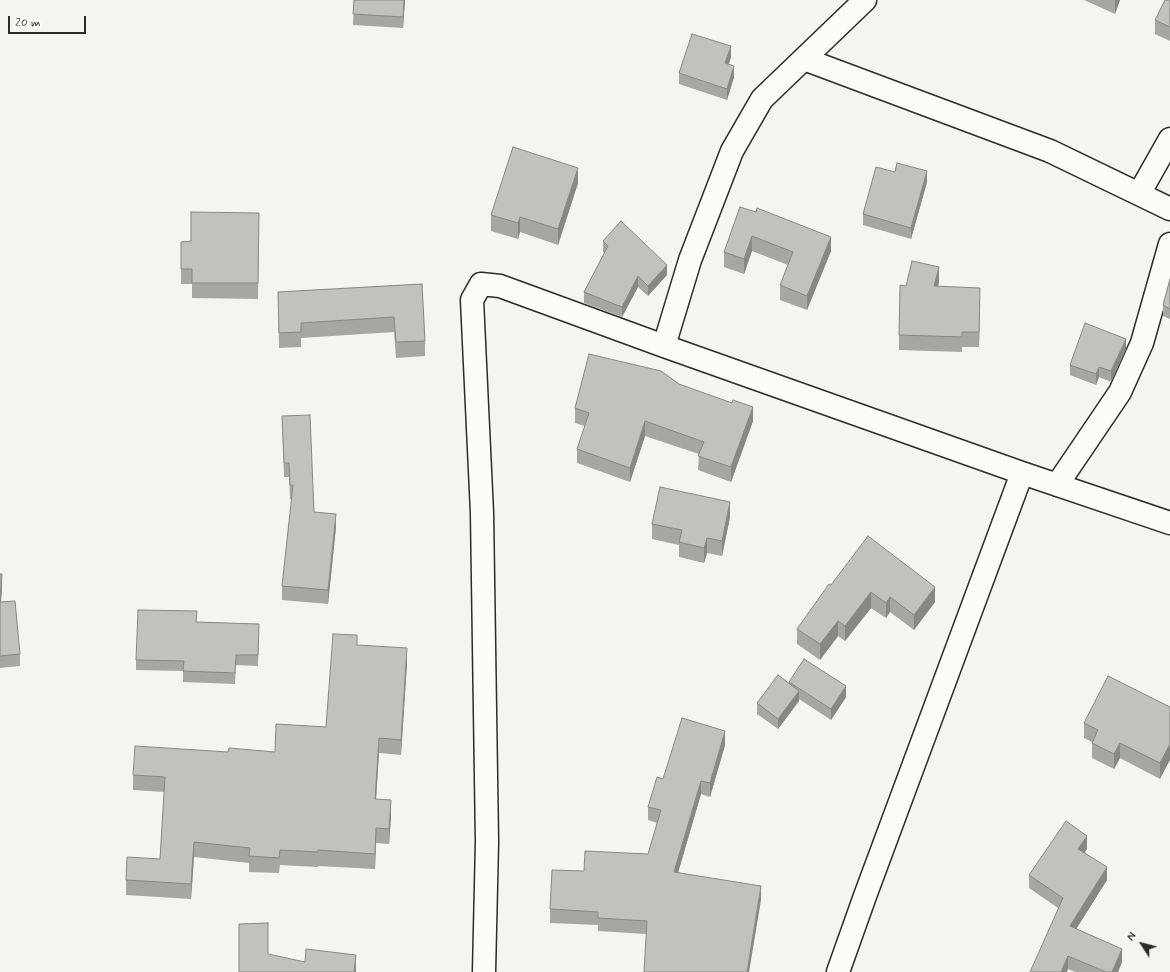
<!DOCTYPE html>
<style>
body{margin:0}
#map{position:relative;width:1170px;height:972px;overflow:hidden;background:#f5f4ef;font-family:Mynerve,sans-serif}
canvas{display:block}
.north{position:absolute;left:1122px;top:924px;width:40px;height:40px;-webkit-text-stroke:3px #fdfcf7;paint-order:stroke;rotate:306deg;font-size:11px;font-weight:700;line-height:16px;text-align:center;color:#2b2b2b}
.north::after{content:'';display:block;margin:auto;width:14px;height:18px;background:#2b2b2b;clip-path:polygon(50% 0,100% 100%,50% 72%,0 100%)}
.scale{position:absolute;left:8px;top:16px;width:78px;height:18px;box-sizing:border-box;border:2px solid #2b2b2b;border-top:0;padding-left:5px;font-size:12px;line-height:14px;white-space:nowrap;color:#2b2b2b;-webkit-text-stroke:3px #fdfcf7;paint-order:stroke}
</style>
<div id="map">
<canvas width="1170" height="972"></canvas>
<div class="north">N</div>
<div class="scale">20 m</div>
</div>
<script>
const g = document.querySelector('canvas').getContext('2d');
g.lineJoin = 'round';
const shape = rows => new Path2D(rows.map(r => 'M' + r).join(''));
function stroke(path, color, width, dash) { g.strokeStyle = color; g.lineWidth = width; g.lineCap = dash ? 'butt' : 'round'; g.setLineDash(dash || []); g.stroke(path); }
function paint(path, color) { g.fillStyle = color; g.fill(path, 'evenodd'); }
const street = shape([
 [804,59,1050,151,1170,209],
 [1139,194,1170,139],
 [664,346,690,260,732,151,762,99,865,0],
 [1057,485,1120,392,1142,343,1170,244],
 [484,972,487,842,482,513,472,300,481,284,500,286,664,346,1022,473,1170,523],
 [838,972,865,896,1022,473]
]);
const wall = shape([
 [354,0,405,0,403,28,353,25],
 [1084,0,1120,0,1115,14],
 [1170,0,1170,41,1155,34,1155,20],
 [731,57,729,64,734,77,727,100,679,84,679,73],
 [927,182,911,239,863,225,863,214],
 [578,183,558,245,520,232,518,239,491,231,491,215],
 [740,207,831,251,807,310,780,300,780,285,788,265,752,251,744,274,724,267,724,252],
 [259,213,258,299,192,298,192,284,181,284,181,242,191,241],
 [603,241,667,275,648,296,638,287,622,317,584,303,584,292,605,253,603,252],
 [1170,279,1170,319,1163,316,1163,305],
 [939,282,938,286,980,302,979,347,962,347,962,352,899,350,899,335,906,286],
 [422,284,425,341,425,356,396,358,394,332,301,338,301,347,279,348,278,292],
 [1126,349,1111,382,1099,377,1096,385,1070,375,1070,365],
 [679,384,753,421,731,482,698,470,699,454,645,436,630,482,577,463,577,449,585,426,575,423,575,408],
 [282,416,314,512,336,527,328,604,282,600,282,586,292,499,290,499,289,477,284,477],
 [730,517,722,556,707,553,704,563,679,557,679,545,652,539,652,524],
 [0,574,2,586,1,602,20,654,20,666,0,668],
 [831,585,935,602,914,630,890,612,886,618,871,608,845,641,838,636,820,660,797,644,797,629],
 [197,622,259,635,258,666,236,665,235,684,183,682,183,671,136,670,136,660],
 [357,645,407,663,401,755,379,753,376,799,391,816,389,844,376,843,375,869,318,866,318,867,280,865,279,873,249,872,249,863,194,857,191,899,126,895,126,880,160,859,164,792,133,790,133,775,228,752,275,752,326,727],
 [789,682,846,697,831,720,799,699,799,701,778,729,757,714,757,703,789,683],
 [1170,707,1160,779,1120,758,1114,769,1092,758,1092,742,1084,738,1084,723],
 [725,745,710,797,701,794,678,873,761,900,646,934,598,931,598,925,550,923,550,909,584,871,648,854,657,823,648,820,648,807,663,779],
 [1087,849,1085,852,1107,880,1076,929,1122,962,1118,972,1075,972,1068,969,1058,908,1029,888,1029,875]
]);
const shadedWall = shape([
 [404,0,405,0,403,28,403,17],
 [1115,0,1120,0,1115,14],
 [731,46,731,57,725,73,725,63],
 [734,66,734,77,727,100,727,89],
 [578,168,578,183,558,245,558,229],
 [927,171,927,182,911,239,911,228],
 [520,217,520,232,518,239,518,223],
 [752,236,752,251,744,274,744,259],
 [831,237,831,251,807,310,807,296],
 [667,265,667,275,648,296,648,286],
 [939,267,939,282,934,301,934,286],
 [638,276,638,287,622,317,622,307],
 [980,288,980,302,979,347,979,332],
 [1126,339,1126,349,1111,382,1111,371],
 [1099,367,1099,377,1096,385,1096,374],
 [753,407,753,421,731,482,731,467],
 [645,421,645,436,630,482,630,468],
 [730,502,730,517,722,556,722,541],
 [336,514,336,527,328,604,328,590],
 [707,538,707,553,704,563,704,548],
 [2,574,2,586,0,615,0,602],
 [935,587,935,602,914,630,914,615],
 [871,592,871,608,845,641,845,626],
 [890,597,890,612,886,618,886,603],
 [838,621,838,636,820,660,820,644],
 [407,648,407,663,401,755,401,740],
 [846,686,846,697,831,720,831,709],
 [799,691,799,701,778,729,778,719],
 [725,731,725,745,710,797,710,783],
 [379,738,379,753,375,815,375,799],
 [1120,743,1120,758,1114,769,1114,754],
 [1170,744,1170,760,1160,779,1160,763],
 [701,781,701,794,674,886,674,872],
 [391,800,391,816,389,844,389,829],
 [376,828,376,843,375,869,375,854],
 [1087,836,1087,849,1078,862,1078,849],
 [194,842,194,857,191,899,191,884],
 [1107,867,1107,880,1070,939,1070,926],
 [761,886,761,900,749,972,747,972],
 [1122,949,1122,962,1118,972,1112,972],
 [356,955,356,972,354,972],
 [1068,956,1068,969,1067,972,1061,972]
]);
const building = shape([
 [354,0,404,0,403,17,353,14,354,0],
 [1165,0,1170,0,1170,27,1155,20,1165,0],
 [692,34,731,46,725,63,734,66,727,89,679,73,692,34],
 [513,147,578,168,558,229,520,217,518,223,491,215,513,147],
 [897,163,927,171,911,228,863,214,876,167,895,172,897,163],
 [740,207,756,212,757,208,831,237,807,296,780,285,793,252,752,236,744,259,724,252,740,207],
 [191,212,259,213,258,283,192,283,192,269,181,269,181,242,191,241,191,212],
 [621,221,667,265,648,286,638,276,622,307,584,292,608,246,603,241,621,221],
 [912,261,939,267,934,286,980,288,979,332,962,332,962,337,899,335,900,285,906,286,912,261],
 [1170,279,1170,309,1163,305,1170,279],
 [422,284,425,341,396,342,394,317,301,323,301,332,279,333,278,292,422,284],
 [1085,323,1126,339,1111,371,1099,367,1096,374,1070,365,1085,323],
 [589,354,661,371,679,384,732,403,733,400,753,407,731,467,698,456,704,442,645,421,630,468,577,449,589,413,575,408,589,354],
 [310,415,314,512,336,514,328,590,282,586,293,485,290,485,289,463,284,463,282,416,310,415],
 [660,487,730,502,722,541,707,538,704,548,679,542,682,530,652,524,660,487],
 [868,536,935,587,914,615,890,597,886,603,871,592,845,626,838,621,820,644,797,629,829,584,831,585,868,536],
 [0,574,2,574,0,602,15,601,20,654,0,656,0,574],
 [138,610,197,611,196,622,259,624,258,655,236,655,235,673,183,671,184,661,136,660,138,610],
 [333,634,357,635,357,645,407,648,401,740,379,738,375,799,391,800,389,829,376,828,375,854,318,850,318,852,280,850,279,858,249,856,250,848,194,842,191,884,126,880,127,857,160,859,165,777,133,775,135,746,228,752,229,748,275,752,276,724,326,727,333,634],
 [804,659,846,686,831,709,789,682,804,659],
 [778,675,799,691,778,719,757,703,778,675],
 [1108,676,1170,707,1170,744,1160,763,1120,743,1114,754,1092,743,1098,730,1084,723,1108,676],
 [682,718,725,731,710,783,701,781,674,872,761,886,747,972,644,972,647,921,598,918,598,912,550,909,552,870,584,871,585,851,648,854,661,810,648,807,657,777,663,779,682,718],
 [1066,821,1087,836,1078,849,1107,867,1070,926,1122,949,1112,972,1106,972,1068,956,1061,972,1030,972,1063,898,1029,875,1066,821],
 [268,923,268,954,305,962,306,949,356,955,354,972,239,972,239,924,268,923]
]);
stroke(street, '#2b2b2b', 25);
stroke(street, '#fdfcf7', 22);
paint(wall, '#a7a6a3');
paint(shadedWall, '#888785');
paint(building, '#c2c1be');
stroke(building, '#888785', 1);
</script>
